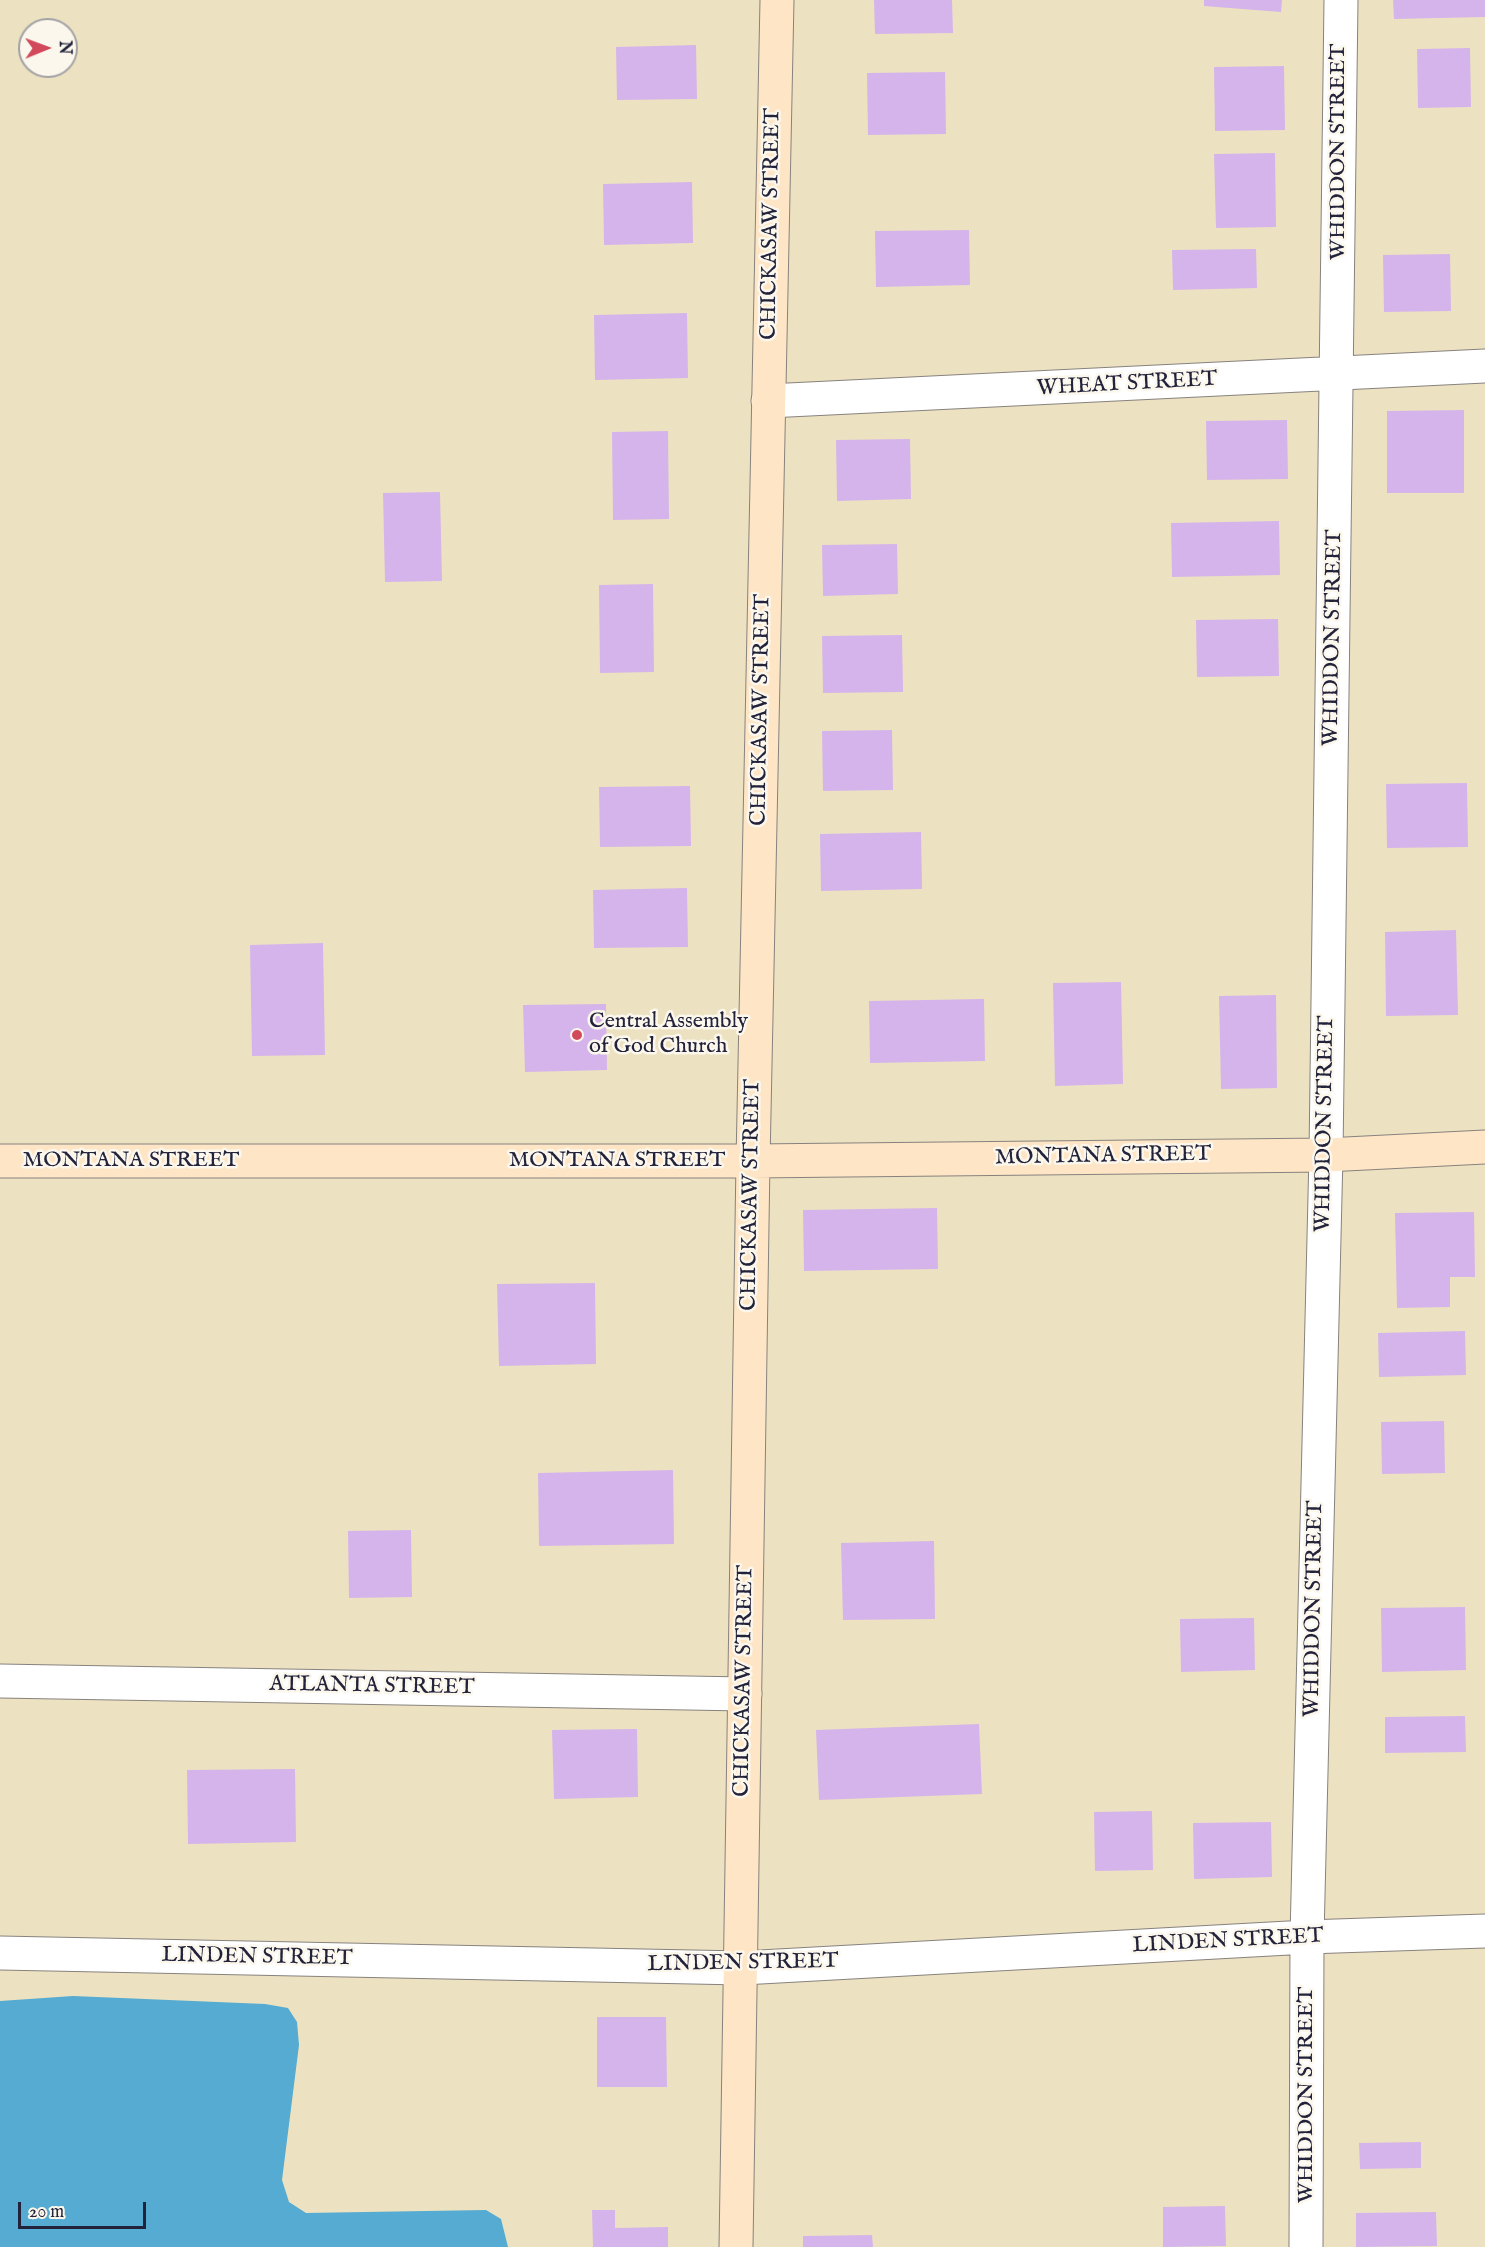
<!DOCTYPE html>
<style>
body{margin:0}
#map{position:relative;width:1485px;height:2247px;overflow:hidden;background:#ece2c1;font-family:"IM FELL English",serif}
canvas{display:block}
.north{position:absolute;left:18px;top:18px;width:60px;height:60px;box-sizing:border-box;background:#fbf7ec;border:2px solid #a4a2a5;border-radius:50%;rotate:89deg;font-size:16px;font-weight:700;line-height:24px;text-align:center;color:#22223b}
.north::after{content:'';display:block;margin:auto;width:21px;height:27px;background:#d1495b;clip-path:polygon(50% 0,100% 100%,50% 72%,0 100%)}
.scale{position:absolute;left:18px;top:2202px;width:128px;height:27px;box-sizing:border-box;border:3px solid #22223b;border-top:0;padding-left:8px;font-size:18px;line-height:21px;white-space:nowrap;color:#22223b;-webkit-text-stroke:4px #fbf7ec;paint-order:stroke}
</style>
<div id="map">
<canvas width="1485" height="2247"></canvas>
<div class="north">N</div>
<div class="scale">20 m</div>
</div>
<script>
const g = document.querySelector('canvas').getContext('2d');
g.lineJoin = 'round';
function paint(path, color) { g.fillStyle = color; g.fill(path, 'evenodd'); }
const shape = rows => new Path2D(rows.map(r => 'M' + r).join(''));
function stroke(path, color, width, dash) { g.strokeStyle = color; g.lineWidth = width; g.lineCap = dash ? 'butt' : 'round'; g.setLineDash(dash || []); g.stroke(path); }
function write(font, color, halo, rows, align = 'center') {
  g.font = font + ' "IM FELL English",serif'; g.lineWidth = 5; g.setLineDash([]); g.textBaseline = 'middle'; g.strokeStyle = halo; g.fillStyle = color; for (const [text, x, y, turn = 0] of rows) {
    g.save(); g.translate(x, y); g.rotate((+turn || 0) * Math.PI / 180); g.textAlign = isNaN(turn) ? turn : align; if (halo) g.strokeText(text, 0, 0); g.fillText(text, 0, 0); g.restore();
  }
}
const water = shape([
 [73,1996,265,2004,288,2008,297,2022,299,2045,282,2180,289,2202,306,2213,486,2210,501,2219,508,2247,0,2247,0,2001]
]);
const building = shape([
 [874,0,952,0,953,33,875,34],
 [1204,0,1282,0,1281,12,1204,6],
 [1393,0,1485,0,1485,17,1394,19],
 [696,45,697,99,617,100,616,47],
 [1470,48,1471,107,1418,108,1417,49],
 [1284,66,1285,130,1215,131,1214,67],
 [945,72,946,134,868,135,867,73],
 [1275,153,1276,227,1216,228,1214,154],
 [692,182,693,243,604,245,603,184],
 [969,230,970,285,876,287,875,231],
 [1256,249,1257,288,1173,290,1172,250],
 [1450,254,1451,311,1384,312,1383,255],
 [687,313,688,378,595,380,594,315],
 [1464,410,1464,493,1387,493,1387,411],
 [1287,420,1288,479,1207,480,1206,421],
 [668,431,669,519,613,520,612,432],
 [910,439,911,499,837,501,836,440],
 [440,492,442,581,385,582,383,493],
 [1279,521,1280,575,1172,577,1171,523],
 [897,544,898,594,823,596,822,545],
 [653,584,654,672,600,673,599,585],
 [1278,619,1279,676,1197,677,1196,620],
 [902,635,903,692,823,693,822,636],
 [892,730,893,790,823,791,822,731],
 [1467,783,1468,847,1387,848,1386,784],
 [690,786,691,846,600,847,599,787],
 [921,832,922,889,821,891,820,834],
 [687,888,688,947,594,948,593,890],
 [1456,930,1458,1015,1386,1016,1385,932],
 [323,943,325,1055,252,1056,250,945],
 [1121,982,1123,1084,1055,1086,1053,983],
 [1276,995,1277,1088,1221,1089,1219,996],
 [984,999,985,1061,870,1063,869,1001],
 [606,1004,607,1070,525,1072,523,1005],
 [937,1208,938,1269,804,1271,803,1210],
 [1474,1212,1475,1277,1450,1277,1450,1307,1397,1308,1395,1213],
 [595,1283,596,1364,499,1366,497,1284],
 [1465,1331,1466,1375,1379,1377,1378,1333],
 [1444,1421,1445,1473,1382,1474,1381,1422],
 [673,1470,674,1544,539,1546,538,1473],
 [411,1530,412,1597,349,1598,348,1531],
 [934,1541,935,1619,843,1620,841,1543],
 [1465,1607,1466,1670,1382,1672,1381,1608],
 [1254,1618,1255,1670,1181,1672,1180,1619],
 [1465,1716,1466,1752,1385,1753,1385,1717],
 [979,1724,982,1794,819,1800,816,1730],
 [637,1729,638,1797,554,1799,552,1730],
 [295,1769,296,1842,188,1844,187,1770],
 [1152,1811,1153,1870,1095,1871,1094,1812],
 [1271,1822,1272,1877,1194,1879,1193,1823],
 [597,2017,666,2017,667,2087,597,2087],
 [1421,2142,1421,2168,1360,2169,1359,2143],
 [1225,2206,1226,2246,1163,2247,1163,2207],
 [592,2210,615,2210,615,2228,668,2227,668,2247,593,2247],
 [1436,2212,1437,2246,1356,2247,1356,2213],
 [872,2235,873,2247,803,2247,803,2236]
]);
const street = shape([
 [768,401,1485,366],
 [0,1681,745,1694],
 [0,1953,742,1968,1307,1937,1485,1931],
 [1306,2247,1307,1937,1326,1155,1341,0]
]);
const secondary = shape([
 [0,1161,753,1161,1326,1155,1485,1147],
 [736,2247,753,1161,777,0]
]);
const markers = [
 [577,1035,6,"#d1495b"]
];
const streetNames = [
 ["WHIDDON STREET",1339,152,-90],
 ["CHICKASAW STREET",772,224,-89],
 ["WHEAT STREET",1127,385,-3],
 ["WHIDDON STREET",1334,638,-89],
 ["CHICKASAW STREET",762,710,-89],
 ["WHIDDON STREET",1326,1124,-89],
 ["MONTANA STREET",1103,1157,-1],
 ["MONTANA STREET",131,1161],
 ["MONTANA STREET",617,1161],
 ["CHICKASAW STREET",752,1195,-89],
 ["WHIDDON STREET",1315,1609,-89],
 ["CHICKASAW STREET",745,1681,-89],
 ["ATLANTA STREET",372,1687,1],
 ["LINDEN STREET",1228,1942,-3],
 ["LINDEN STREET",257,1958,1],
 ["LINDEN STREET",743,1964,-1],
 ["WHIDDON STREET",1307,2095,-90]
];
const poiNames = [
 ["Central Assembly",589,1022],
 ["of God Church",589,1047]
];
paint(water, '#55abd1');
paint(building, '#d5b4eb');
stroke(street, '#87827e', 35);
stroke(secondary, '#87827e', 35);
stroke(street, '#fff', 33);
stroke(secondary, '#fee5c5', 33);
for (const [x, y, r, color] of markers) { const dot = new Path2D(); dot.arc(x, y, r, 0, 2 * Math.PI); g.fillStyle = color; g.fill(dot); stroke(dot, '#fbf7ec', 2); }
write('22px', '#22223b', '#fbf7ec', streetNames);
write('22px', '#22223b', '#fbf7ec', poiNames, 'left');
</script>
